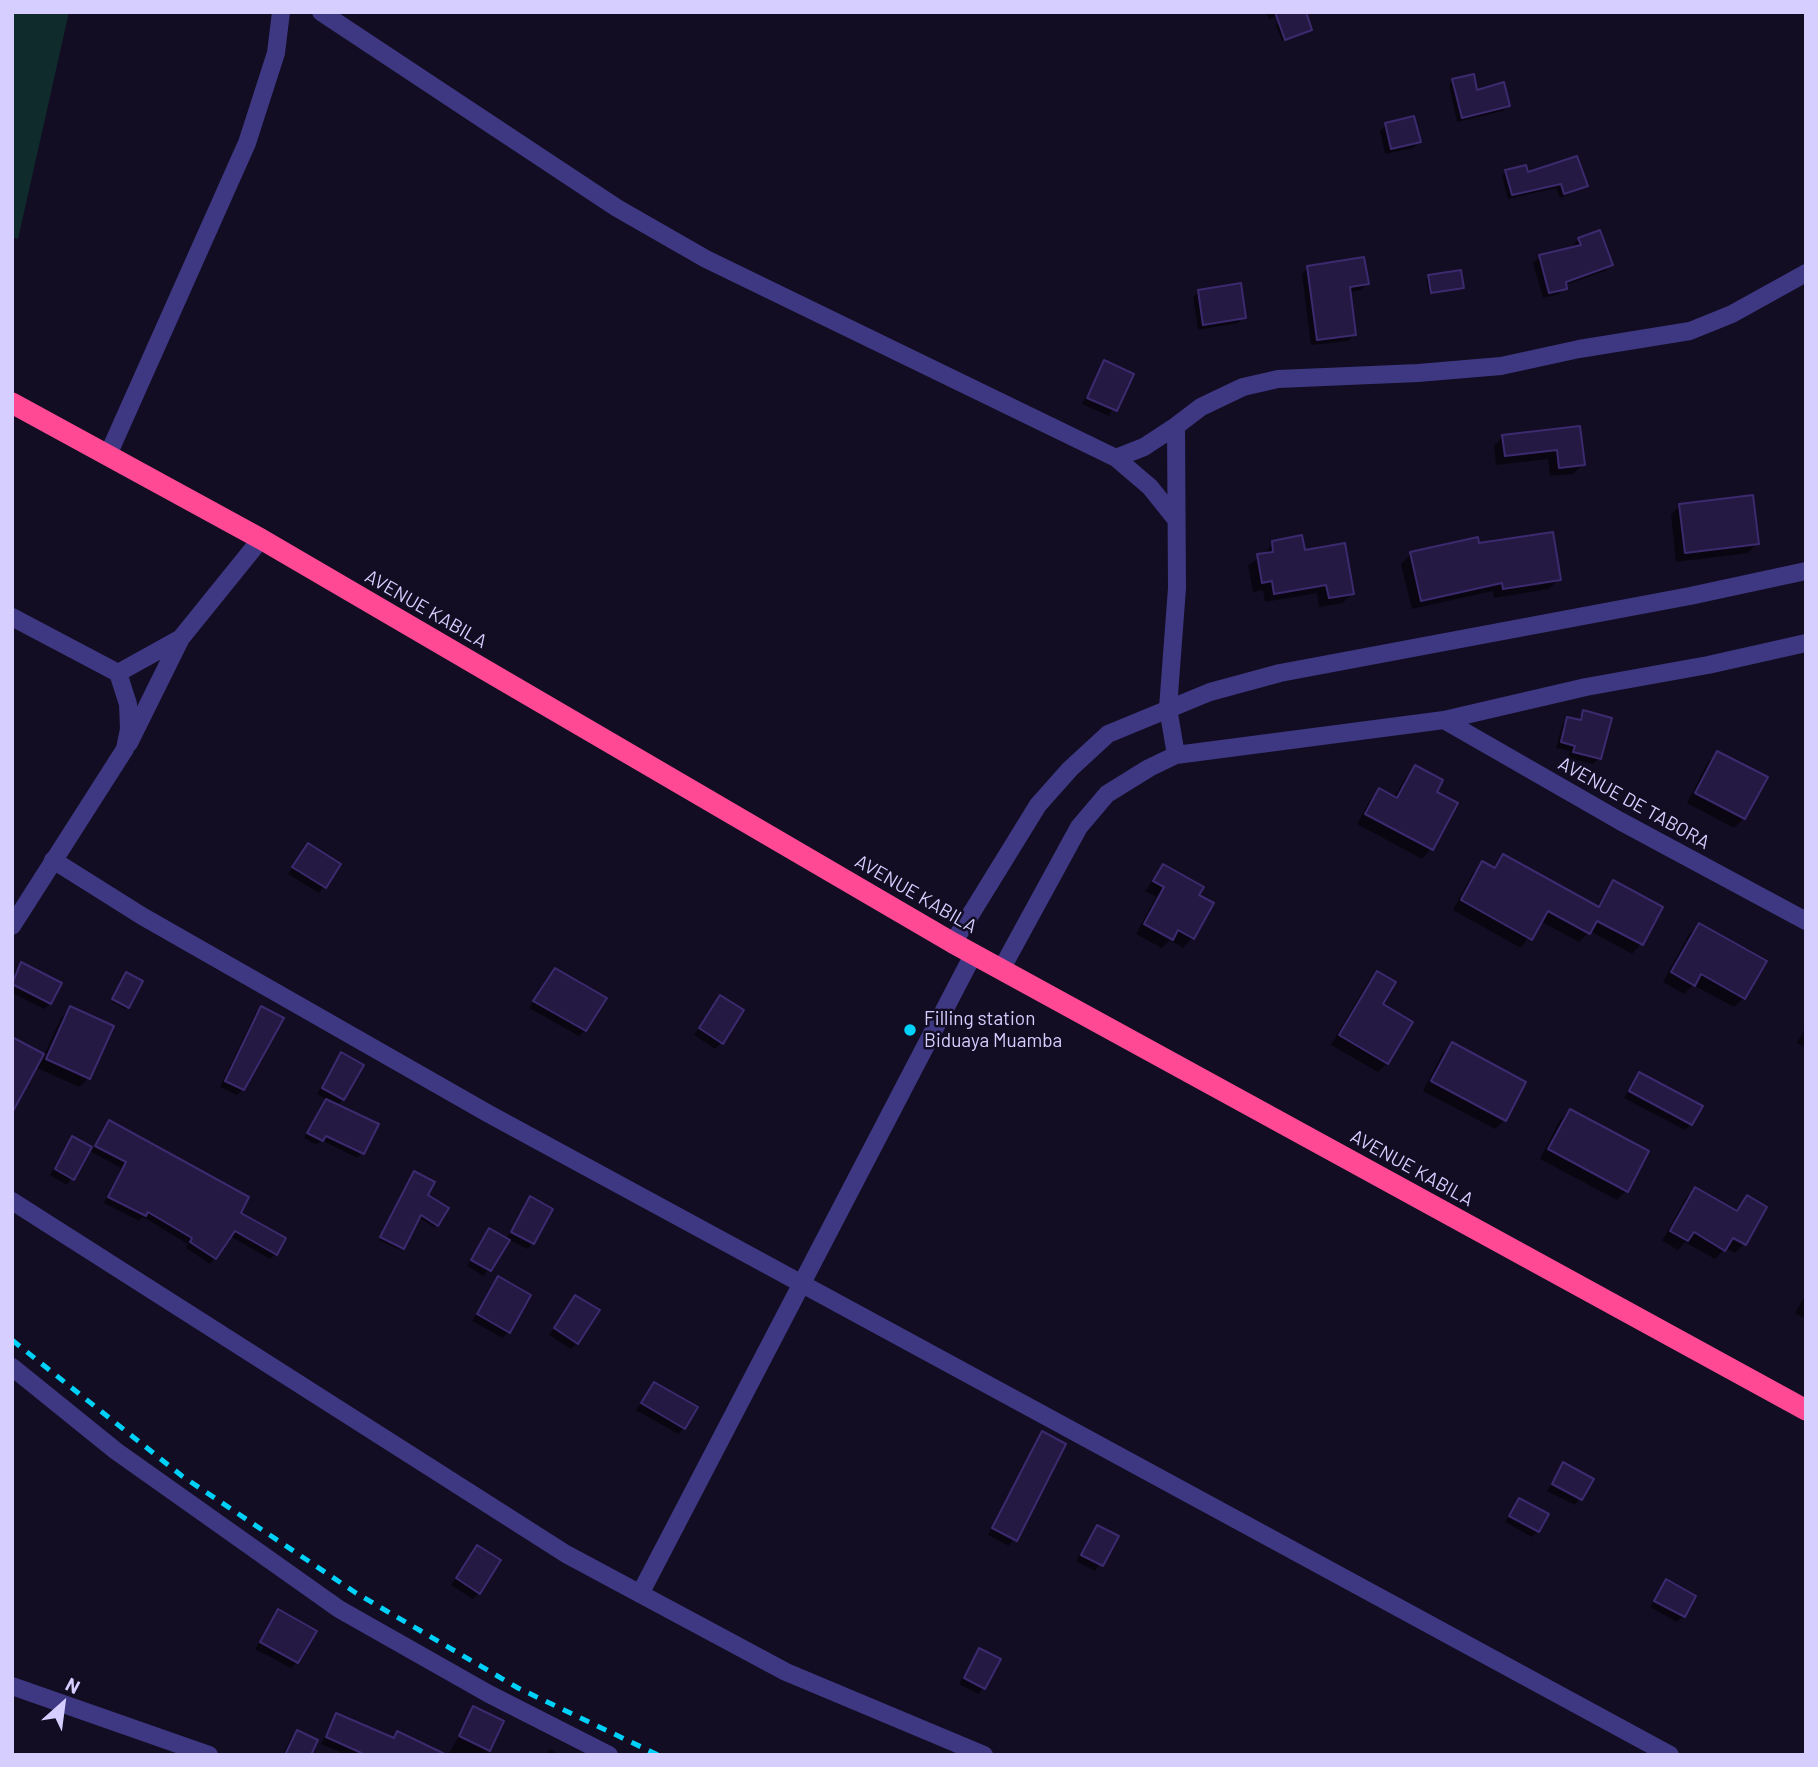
<!DOCTYPE html>
<style>
body{margin:0}
#map{position:relative;width:1818px;height:1767px;overflow:hidden;background:#120d22;font-family:Barlow,sans-serif}
canvas{display:block}
.frame{position:absolute;inset:0;border:14px solid #d6ceff;pointer-events:none}
.north{position:absolute;left:28px;top:1669px;width:70px;height:70px;-webkit-text-stroke:5px #120d22;paint-order:stroke;rotate:28deg;font-size:19px;font-weight:700;line-height:28px;text-align:center;color:#d6ceff}
.north::after{content:'';display:block;margin:auto;width:24px;height:32px;background:#d6ceff;clip-path:polygon(50% 0,100% 100%,50% 72%,0 100%)}
</style>
<div id="map">
<canvas width="1818" height="1767"></canvas>
<div class="frame"></div>
<div class="north">N</div>
</div>
<script>
const g = document.querySelector('canvas').getContext('2d');
g.lineJoin = 'round';
function paint(path, color) { g.fillStyle = color; g.fill(path, 'evenodd'); }
const shape = rows => new Path2D(rows.map(r => 'M' + r).join(''));
function stroke(path, color, width, dash) { g.strokeStyle = color; g.lineWidth = width; g.lineCap = dash ? 'butt' : 'round'; g.setLineDash(dash || []); g.stroke(path); }
function write(font, color, halo, rows, align = 'center') {
  g.font = font + ' Barlow,sans-serif'; g.lineWidth = 5; g.setLineDash([]); g.textBaseline = 'middle'; g.strokeStyle = halo; g.fillStyle = color; for (const [text, x, y, turn = 0] of rows) {
    g.save(); g.translate(x, y); g.rotate((+turn || 0) * Math.PI / 180); g.textAlign = isNaN(turn) ? turn : align; if (halo) g.strokeText(text, 0, 0); g.fillText(text, 0, 0); g.restore();
  }
}
const green = shape([
 [12,12,69,12,18,239,12,237]
]);
const shadow = shape([
 [1265,12,1284,12,1269,19],
 [1279,23,1310,30,1282,41,1276,25],
 [1453,80,1476,92,1508,106,1503,111,1457,122,1449,85],
 [1386,125,1419,142,1413,148,1385,154,1380,131],
 [1506,171,1527,175,1586,186,1560,198,1556,188,1508,199,1502,176],
 [1579,239,1611,265,1605,271,1565,285,1559,294,1543,298,1533,263,1539,257,1574,248,1573,245],
 [1308,268,1367,284,1361,290,1349,292,1354,335,1348,341,1311,345,1302,274],
 [1429,276,1462,287,1429,294,1426,279],
 [1199,291,1244,317,1238,323,1198,330,1193,297],
 [1104,362,1132,375,1109,416,1082,404],
 [1578,427,1583,464,1573,474,1550,476,1548,459,1496,465,1494,446,1503,436],
 [1680,505,1757,543,1748,553,1676,562,1671,515],
 [1273,542,1303,552,1352,593,1343,603,1319,607,1317,593,1265,602,1263,590,1253,592,1248,565,1264,555],
 [1478,545,1559,579,1549,589,1494,598,1493,591,1412,609,1401,564,1411,554],
 [1584,712,1599,758,1593,764,1568,758,1570,751,1556,748,1562,725,1568,719,1577,721],
 [1718,753,1765,778,1744,818,1734,828,1687,803,1708,762],
 [1415,768,1434,793,1456,804,1431,849,1422,859,1357,824,1370,800,1379,790,1394,798,1406,777],
 [308,845,339,865,319,893,288,874],
 [1503,856,1596,907,1613,882,1641,944,1632,954,1590,931,1579,942,1540,921,1521,948,1453,910,1473,873,1482,864,1492,869],
 [1163,866,1197,896,1211,904,1192,938,1183,948,1170,940,1162,948,1136,934,1156,897,1145,891],
 [1699,925,1744,998,1734,1007,1693,985,1684,994,1663,982,1689,934],
 [21,964,50,1003,44,1009,12,993,12,976],
 [555,970,585,1030,579,1036,529,1008],
 [1377,973,1387,1063,1378,1072,1331,1045,1368,982],
 [124,977,128,1007,125,1009,111,1001],
 [720,997,721,1043,715,1049,694,1035],
 [70,1008,89,1078,79,1087,35,1067,12,1039,44,1055,61,1018],
 [261,1008,243,1089,237,1095,220,1087,255,1014],
 [1806,1026,1806,1048,1797,1043],
 [1452,1044,1504,1120,1495,1129,1423,1091,1442,1054],
 [341,1054,343,1099,337,1106,362,1153,357,1158,321,1140,317,1145,304,1138,327,1100,317,1094],
 [1639,1074,1691,1124,1685,1130,1624,1098],
 [1570,1111,1626,1191,1617,1200,1540,1159,1560,1120],
 [110,1122,238,1213,276,1254,270,1259,230,1236,210,1264,186,1248,188,1244,143,1217,139,1221,104,1203,121,1168,88,1150,67,1185,50,1175,72,1139,92,1150],
 [412,1176,426,1195,437,1224,434,1227,418,1217,400,1250,379,1240],
 [1695,1189,1735,1211,1747,1198,1744,1244,1735,1253,1725,1248,1715,1259,1685,1242,1678,1250,1662,1241,1686,1198],
 [531,1199,551,1209,533,1243,527,1249,508,1239,484,1276,467,1266,489,1230,506,1239],
 [498,1279,508,1332,502,1338,472,1321],
 [1806,1294,1806,1319,1795,1313],
 [576,1297,577,1343,571,1349,549,1335],
 [654,1384,684,1428,678,1434,636,1410],
 [1042,1433,1064,1445,1009,1546,988,1535],
 [1564,1465,1591,1479,1575,1505,1547,1491],
 [1520,1500,1538,1531,1532,1537,1505,1522],
 [1097,1527,1116,1537,1095,1571,1076,1561],
 [477,1547,479,1593,473,1599,451,1585],
 [1666,1582,1683,1616,1677,1622,1650,1607],
 [279,1612,297,1662,291,1668,255,1649],
 [979,1650,984,1688,978,1694,959,1684],
 [474,1709,502,1722,486,1755,448,1755],
 [337,1715,392,1739,398,1733,443,1755,347,1755,321,1744],
 [297,1732,309,1755,283,1755,291,1738],
 [550,1749,560,1755,545,1755]
]);
const building = shape([
 [1275,12,1306,12,1312,30,1285,40,1275,12],
 [1474,74,1477,90,1504,82,1510,106,1462,118,1452,79,1474,74],
 [1414,116,1421,142,1391,149,1385,123,1414,116],
 [1577,156,1588,186,1564,194,1561,184,1512,195,1505,170,1526,165,1528,172,1577,156],
 [1600,230,1613,265,1566,282,1567,289,1549,293,1539,255,1581,245,1578,238,1600,230],
 [1364,257,1369,284,1350,287,1356,335,1317,340,1307,266,1364,257],
 [1461,270,1464,288,1431,293,1428,275,1461,270],
 [1241,283,1246,318,1203,325,1198,290,1241,283],
 [1104,360,1134,374,1117,411,1087,398,1104,360],
 [1580,426,1585,465,1559,468,1557,450,1505,456,1502,435,1580,426],
 [1753,495,1759,544,1685,553,1679,504,1753,495],
 [1553,532,1561,580,1503,589,1502,583,1421,601,1410,552,1478,537,1479,543,1553,532],
 [1302,535,1305,550,1345,543,1354,594,1329,598,1326,585,1274,594,1272,581,1262,583,1257,554,1273,552,1272,541,1302,535],
 [1583,710,1612,718,1601,759,1573,752,1575,746,1561,742,1567,717,1581,720,1583,710],
 [1717,751,1768,777,1745,819,1695,793,1717,751],
 [1415,765,1443,780,1437,792,1458,803,1433,850,1365,814,1379,788,1397,798,1415,765],
 [308,843,341,864,326,888,292,867,308,843],
 [1503,854,1599,907,1613,880,1663,907,1643,945,1597,921,1590,934,1548,911,1532,940,1461,900,1482,861,1495,868,1503,854],
 [1163,864,1204,887,1199,895,1214,903,1194,939,1178,930,1173,940,1144,924,1164,887,1153,881,1163,864],
 [1699,923,1767,961,1745,999,1701,974,1695,986,1671,972,1699,923],
 [21,962,62,983,51,1004,12,984,21,962],
 [555,968,607,998,586,1031,533,1001,555,968],
 [1377,971,1396,982,1383,1004,1413,1022,1388,1064,1339,1035,1377,971],
 [126,972,143,981,129,1008,112,999,126,972],
 [720,995,744,1010,723,1044,699,1028,720,995],
 [70,1006,114,1026,90,1079,46,1059,70,1006],
 [261,1006,284,1018,244,1090,225,1081,261,1006],
 [12,1037,44,1054,12,1113,12,1037],
 [1452,1042,1526,1082,1506,1121,1431,1081,1452,1042],
 [341,1052,364,1065,344,1100,322,1088,341,1052],
 [1639,1072,1703,1106,1692,1125,1629,1091,1639,1072],
 [326,1099,379,1124,364,1154,326,1136,323,1141,307,1133,326,1099],
 [1570,1109,1649,1151,1628,1192,1548,1149,1570,1109],
 [109,1120,249,1197,241,1213,286,1238,277,1255,235,1231,216,1259,190,1242,192,1238,148,1212,146,1216,108,1197,126,1162,95,1146,109,1120],
 [72,1136,92,1147,74,1180,55,1169,72,1136],
 [414,1171,435,1182,428,1195,449,1208,438,1226,421,1215,404,1249,380,1237,414,1171],
 [1695,1187,1737,1211,1747,1195,1767,1207,1746,1245,1733,1238,1725,1251,1694,1232,1688,1241,1670,1231,1695,1187],
 [530,1196,553,1209,534,1244,511,1232,530,1196],
 [489,1228,510,1240,491,1271,471,1260,489,1228],
 [498,1276,531,1295,510,1333,477,1314,498,1276],
 [575,1295,600,1310,578,1344,554,1328,575,1295],
 [654,1382,698,1407,685,1429,641,1403,654,1382],
 [1042,1431,1066,1444,1017,1541,992,1528,1042,1431],
 [1563,1462,1594,1479,1582,1500,1552,1484,1563,1462],
 [1519,1498,1549,1514,1539,1532,1509,1516,1519,1498],
 [1097,1525,1119,1536,1103,1566,1081,1555,1097,1525],
 [477,1545,501,1560,480,1594,456,1578,477,1545],
 [1666,1579,1696,1596,1685,1617,1654,1601,1666,1579],
 [278,1609,317,1631,298,1663,260,1642,278,1609],
 [979,1648,1001,1659,985,1689,964,1678,979,1648],
 [473,1706,504,1721,490,1751,459,1736,473,1706],
 [336,1713,394,1738,397,1731,447,1755,366,1755,326,1737,336,1713],
 [297,1730,318,1740,311,1755,285,1755,297,1730]
]);
const street = shape([
 [321,12,617,208,706,259,1116,458,1150,487,1174,517],
 [108,455,247,143,276,53,281,12],
 [1116,458,1144,447,1176,426],
 [12,617,118,673,128,704,129,729,125,749,12,926],
 [118,673,181,638,261,539],
 [1444,720,1620,821,1806,921],
 [129,743,181,638],
 [1176,755,1168,708,1177,588,1176,426,1201,407,1243,387,1278,379,1418,373,1501,366,1579,349,1690,331,1732,314,1806,273],
 [53,860,142,916,489,1114,1670,1755],
 [953,943,1038,805,1070,769,1108,734,1210,692,1280,673,1690,596,1806,571],
 [1002,968,1079,827,1107,794,1149,768,1176,755,1444,720,1586,687,1708,665,1806,643],
 [12,1201,566,1554,786,1672,984,1755],
 [12,1367,116,1451,339,1609,489,1694,609,1755],
 [640,1594,974,953],
 [12,1686,209,1755]
]);
const highway = shape([
 [12,403,261,539,953,943,1806,1410]
]);
const rail = shape([
 [12,1340,182,1476,356,1593,518,1688,658,1755]
]);
const markers = [
 [910,1030,7,"#00d1f9"]
];
const streetNames = [
 ["AVENUE KABILA",426,609,30],
 ["AVENUE DE TABORA",1634,803,29],
 ["AVENUE KABILA",916,894,30],
 ["AVENUE KABILA",1412,1168,29]
];
const poiNames = [
 ["Filling station",924,1019],
 ["Biduaya Muamba",924,1041]
];
paint(green, '#102b2c');
paint(shadow, '#0007');
paint(building, '#241943');
stroke(building, '#3c2a6f', 2);
stroke(street, '#3e3782', 18);
stroke(highway, '#ff4995', 21);
stroke(rail, '#00d1f9', 5, [10, 9]);
for (const [x, y, r, color] of markers) { const dot = new Path2D(); dot.arc(x, y, r, 0, 2 * Math.PI); g.fillStyle = color; g.fill(dot); stroke(dot, '#120d22', 2.5); }
write('19px', '#d6ceff', '#120d22', streetNames);
write('19px', '#d6ceff', '#120d22', poiNames, 'left');
</script>
